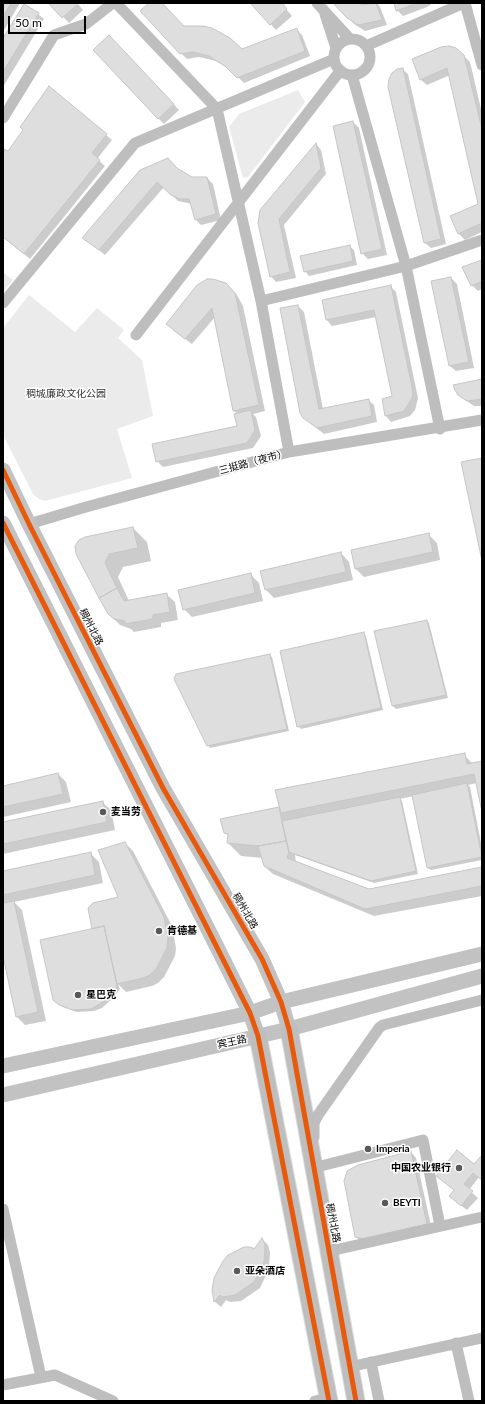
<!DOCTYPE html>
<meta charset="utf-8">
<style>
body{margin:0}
#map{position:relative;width:485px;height:1404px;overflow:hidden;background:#fff;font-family:Lato,sans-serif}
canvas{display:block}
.frame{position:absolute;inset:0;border:4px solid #000;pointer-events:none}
.scale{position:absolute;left:8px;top:16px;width:78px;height:18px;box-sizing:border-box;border:2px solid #000;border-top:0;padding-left:5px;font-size:12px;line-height:14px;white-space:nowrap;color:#000;-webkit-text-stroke:3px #fff;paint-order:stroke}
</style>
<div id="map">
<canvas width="485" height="1404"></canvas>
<div class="frame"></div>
<div class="scale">50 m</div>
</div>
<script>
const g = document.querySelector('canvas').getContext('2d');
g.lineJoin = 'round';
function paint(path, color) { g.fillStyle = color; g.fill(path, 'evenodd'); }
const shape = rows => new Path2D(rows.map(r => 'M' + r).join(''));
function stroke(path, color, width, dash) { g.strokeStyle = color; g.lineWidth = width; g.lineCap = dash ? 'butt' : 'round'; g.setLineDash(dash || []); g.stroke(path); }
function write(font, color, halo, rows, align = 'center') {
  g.font = font + ' Lato,"Noto Sans SC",sans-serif'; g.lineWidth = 3; g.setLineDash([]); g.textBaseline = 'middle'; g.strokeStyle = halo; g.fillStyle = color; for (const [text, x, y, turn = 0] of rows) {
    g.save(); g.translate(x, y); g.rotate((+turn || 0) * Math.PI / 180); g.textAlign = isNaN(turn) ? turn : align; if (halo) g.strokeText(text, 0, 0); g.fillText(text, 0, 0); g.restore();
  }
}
const green = shape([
 [298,90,305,102,248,177,243,178,229,127,239,114],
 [3,272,13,280,3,292],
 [29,295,75,332,97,308,124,330,118,338,142,360,153,416,117,429,132,478,45,501,39,499,33,494,3,435,3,328]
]);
const shadow = shape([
 [3,3,20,3,3,32],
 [50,3,77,3,83,10,69,23],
 [150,3,161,3,184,27,242,50,296,29,302,35,310,56,244,83,232,71,216,61,199,57,187,59,181,53],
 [251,3,281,3,292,16,276,30],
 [334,3,359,3,361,6,377,3,380,7,387,25,365,31,354,24],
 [395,3,433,3,427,7,403,16,397,10],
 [38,14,44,19,3,87,3,40],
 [115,42,179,110,164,124,158,118],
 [464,56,470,62,482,113,482,232,465,240,459,234,452,217,479,205,450,75,427,85,421,80,413,60],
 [402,69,408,74,446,244,431,248,425,243,389,87],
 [49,88,112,140,97,159,105,166,30,259,3,237,3,153,8,152,24,130],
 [353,122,359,128,387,255,368,259,362,253],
 [316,144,321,150,326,174,284,225,296,278,276,282,271,276,259,223],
 [178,170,191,178,207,178,213,184,221,220,201,225,195,219,192,204,178,201,164,187,105,255,84,238,140,171],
 [349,246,354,250,357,265,309,276,305,271],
 [482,261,482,289,478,291,472,285],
 [451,278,457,284,474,368,456,371,450,366],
 [225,284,237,295,243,306,265,411,253,414,256,417,261,436,253,448,163,467,157,461,238,427,238,414,234,411,215,317,192,344,173,330],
 [390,286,396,292,418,398,415,410,410,416,391,422,386,416,383,400,393,397,376,317,332,326,327,320,323,301],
 [298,306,304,312,323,409,368,400,374,405,377,422,324,434,304,418],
 [482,380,482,406,474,406,458,395],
 [133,528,147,542,151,561,123,567,118,577,129,601,166,594,175,602,178,620,161,623,161,627,134,632,131,629,120,625,111,616,78,556],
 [428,534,437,543,440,560,364,577,356,569],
 [341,553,349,562,353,580,274,598,266,590],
 [250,574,259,583,263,601,192,617,184,609],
 [427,621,429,623,448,698,396,709,393,706,376,632],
 [364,634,366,636,383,710,301,729,298,726],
 [269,655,272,657,289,731,210,748,208,745],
 [464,755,473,764,482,762,482,807,477,783,468,785,470,787,482,848,482,860,431,870,428,868,414,796,400,799,402,801,418,874,374,883,295,855,296,862,369,890,482,868,482,896,374,916,273,874,264,866,263,858,241,856,228,843,229,836,224,832,279,808,281,810],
 [58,774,66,782,71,802,3,817,3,787],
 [102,802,111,810,115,830,3,854,3,823],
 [125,843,133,851,172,926,176,948,175,956,164,977,158,983,152,986,126,992,118,984,120,989,115,996,102,1008,94,1011,77,1012,63,1007,57,1003,93,929,120,897],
 [90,853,99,862,103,883,14,902,22,910,46,1021,25,1025,17,1017,3,952,3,872],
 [411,1152,416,1158,432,1230,362,1242,356,1237],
 [482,1156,482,1180,479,1177,469,1190,478,1198,467,1210,456,1202,455,1191,443,1181,474,1166],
 [263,1240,268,1245,270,1252,269,1269,260,1288,241,1301,230,1302,226,1300,221,1307,215,1302,213,1290,254,1251]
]);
const building = shape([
 [3,3,11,3,3,17,3,3],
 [48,3,77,3,78,4,62,18,48,3],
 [149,3,162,3,184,26,203,26,212,28,230,38,242,49,297,28,305,51,237,78,225,66,209,56,193,52,180,54,140,11,149,3],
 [250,3,282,3,287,9,270,25,250,3],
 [333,3,360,3,361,5,376,3,382,20,358,25,347,18,333,3],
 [394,3,417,3,396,11,394,3],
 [24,4,39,13,3,72,3,38,24,4],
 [109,35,174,104,158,119,93,50,109,35],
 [449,46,456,48,464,55,482,129,482,223,458,234,450,216,478,204,447,68,420,80,412,59,441,47,449,46],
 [403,68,441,239,424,243,388,87,389,79,392,73,397,69,403,68],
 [49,86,107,134,92,153,100,160,24,254,3,237,3,150,4,149,8,151,23,130,20,127,49,86],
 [353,121,382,249,361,254,333,126,353,121],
 [316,143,321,168,279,219,290,272,270,277,258,223,260,210,316,143],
 [168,158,177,168,192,177,207,177,216,214,195,220,189,199,180,199,171,195,157,182,99,250,82,238,140,170,168,158],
 [350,245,353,261,304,272,300,256,350,245],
 [482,260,482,281,471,286,462,267,482,260],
 [451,277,469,362,449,366,431,281,451,277],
 [207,279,213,279,226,283,235,293,259,405,233,411,212,308,185,339,166,324,197,285,207,279],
 [391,285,413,392,412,398,404,411,385,416,382,399,392,396,374,310,326,320,322,300,391,285],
 [298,305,319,409,369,399,372,416,317,428,303,418,300,413,280,308,298,305],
 [482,379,482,399,467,401,458,395,455,390,453,385,482,379],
 [251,410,255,430,247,443,156,462,152,444,237,426,234,414,251,410],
 [482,458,482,561,461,462,482,458],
 [133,527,138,548,109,554,105,563,117,588,99,598,76,554,75,546,79,540,85,537,133,527],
 [429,533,433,552,355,569,351,550,429,533],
 [341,552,346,572,265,590,260,571,341,552],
 [251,573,255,593,183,610,178,590,251,573],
 [117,588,124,601,167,593,170,612,153,615,153,619,125,624,125,621,114,619,108,614,99,598,117,588],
 [427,620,446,695,392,706,374,631,427,620],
 [364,632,381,708,297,727,280,651,364,632],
 [270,654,287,729,207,746,174,679,176,674,270,654],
 [465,753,467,764,482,761,482,812,474,774,281,813,275,790,465,753],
 [58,773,63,794,3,807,3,786,58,773],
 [467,783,482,857,427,868,412,795,467,783],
 [400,797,416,871,371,881,289,852,282,821,400,797],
 [103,801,107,822,3,844,3,822,103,801],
 [279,807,286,841,258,846,227,843,228,834,224,833,220,819,279,807],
 [286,841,289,852,287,858,369,889,482,867,482,886,365,909,264,866,258,846,286,841],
 [125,842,164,917,168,939,167,948,156,969,150,975,143,978,117,984,104,926,92,929,88,908,93,903,118,897,98,850,125,842],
 [91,852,95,875,3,895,3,871,91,852],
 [14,901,38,1012,16,1017,3,956,3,903,14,901],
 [104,926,117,986,106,1000,91,1009,73,1010,59,1005,53,1000,40,940,104,926],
 [457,1150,474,1164,482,1155,482,1180,473,1173,464,1184,473,1191,461,1206,449,1196,454,1190,436,1176,457,1150],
 [411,1151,427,1224,364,1239,355,1237,344,1181,347,1171,358,1165,411,1151],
 [262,1238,265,1245,264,1262,254,1282,235,1295,223,1297,220,1295,214,1302,212,1290,214,1278,223,1261,228,1255,244,1247,251,1247,254,1249,262,1238]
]);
const minor = shape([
 [116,3,217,109,261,301,289,452],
 [317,3,350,39],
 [465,3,482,65],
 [325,14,336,48],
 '334 57a18 18 0 1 1 36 0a18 18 0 1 1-36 0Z',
 [366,46,464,3],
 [352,75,406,266,440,429],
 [3,118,54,35,86,24,113,3],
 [261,301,406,266,482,240],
 [3,303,135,143,334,59],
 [136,335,340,71],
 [29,524,86,507,289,452,482,420],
 [314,1137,314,1123,318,1115,379,1028,383,1025,482,1000],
 [313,1164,313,1168,423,1140,440,1226],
 [3,1209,41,1377],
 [330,1251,482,1217],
 [456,1343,469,1401],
 [371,1362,379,1401],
 [349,1367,482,1338],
 [3,1385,55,1375,113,1401],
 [315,1401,328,1398]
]);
const secondary = shape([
 [3,470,29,524,163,788,262,959,281,1002,289,1029],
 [3,523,217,947,250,1013,258,1036],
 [3,1066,250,1013,281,1002,482,954],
 [3,1095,289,1029,482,976]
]);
const primary = shape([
 [289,1029,356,1401],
 [258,1036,329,1401]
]);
const cycleway = shape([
 [3,470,29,524,163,788,262,959,281,1002,289,1029,356,1401],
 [3,523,250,1013,258,1036,329,1401]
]);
const markers = [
 [103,812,4,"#595959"],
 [159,931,4,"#595959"],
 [78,995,4,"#595959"],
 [368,1149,4,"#595959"],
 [459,1168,4,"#595959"],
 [385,1203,4,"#595959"],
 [237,1271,4,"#595959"]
];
const parkNames = [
 ["稠城廉政文化公园",66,394]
];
const streetNames = [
 ["三挺路（夜市）",253,462,-15],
 ["稠州北路",91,627,63],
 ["稠州北路",245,911,60],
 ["宾王路",232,1042,-12],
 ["稠州北路",333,1223,79]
];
const poiNames = [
 ["麦当劳",111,812],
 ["肯德基",167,931],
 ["星巴克",86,995],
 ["Imperia",376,1149],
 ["中国农业银行",451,1168,"right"],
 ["BEYTI",393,1203],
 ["亚朵酒店",245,1271]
];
paint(green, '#ebebeb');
paint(shadow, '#0003');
paint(building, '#dedede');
stroke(building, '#c6c6c6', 1);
stroke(primary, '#dbdbdb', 19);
stroke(minor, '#bebebe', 11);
stroke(secondary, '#c2c2c2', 15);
stroke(primary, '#bebebe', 17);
stroke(cycleway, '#e8590c', 5);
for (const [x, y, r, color] of markers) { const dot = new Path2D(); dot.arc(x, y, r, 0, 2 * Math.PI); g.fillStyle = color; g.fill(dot); stroke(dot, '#fff', 1.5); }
write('10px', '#313131', '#fff', parkNames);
write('10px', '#000', '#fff', streetNames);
write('bold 10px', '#000', '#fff', poiNames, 'left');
</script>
